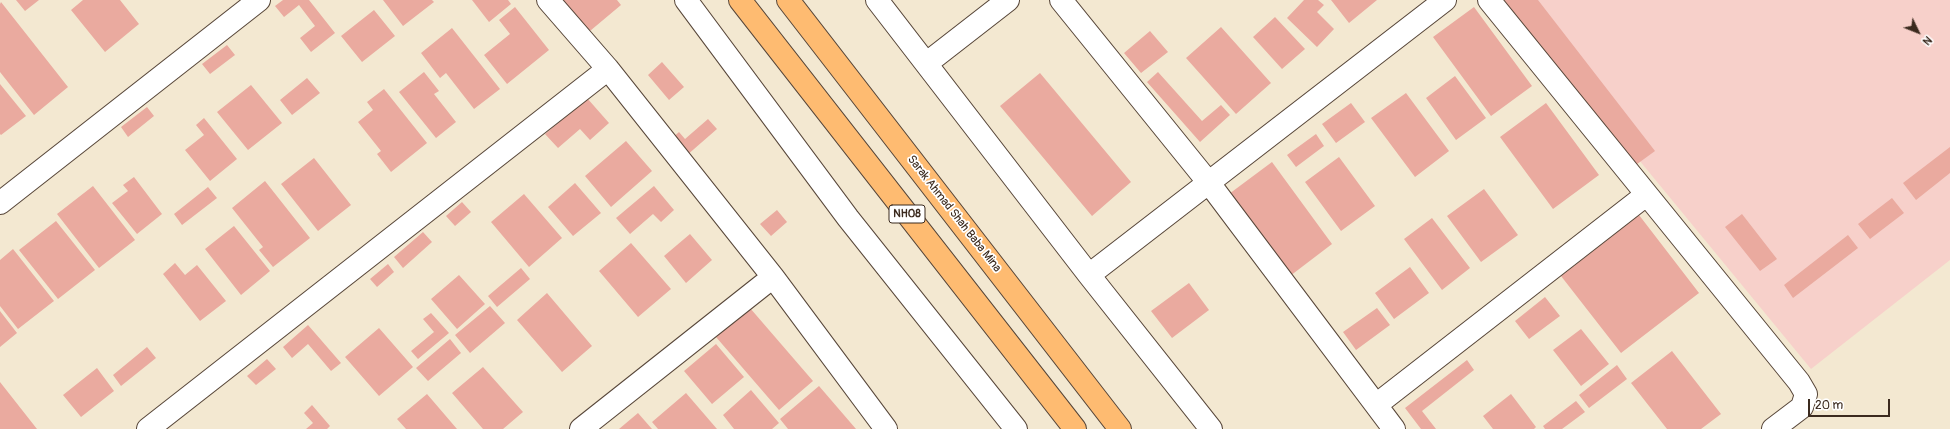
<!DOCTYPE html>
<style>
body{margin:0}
#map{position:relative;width:1950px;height:429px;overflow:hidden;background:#f3e8d1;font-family:Pangolin,sans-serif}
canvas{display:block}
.north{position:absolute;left:1898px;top:12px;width:40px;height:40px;-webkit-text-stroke:3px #fff;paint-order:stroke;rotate:133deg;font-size:11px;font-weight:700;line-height:16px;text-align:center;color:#3b2a1e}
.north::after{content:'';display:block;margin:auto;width:14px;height:18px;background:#3b2a1e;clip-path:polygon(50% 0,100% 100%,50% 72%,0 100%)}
.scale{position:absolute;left:1808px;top:399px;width:82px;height:18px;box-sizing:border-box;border:2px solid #3b2a1e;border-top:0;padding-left:5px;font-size:12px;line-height:14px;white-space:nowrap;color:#3b2a1e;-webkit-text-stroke:3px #fff;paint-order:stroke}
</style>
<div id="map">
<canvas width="1950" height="429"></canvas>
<div class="north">N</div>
<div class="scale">20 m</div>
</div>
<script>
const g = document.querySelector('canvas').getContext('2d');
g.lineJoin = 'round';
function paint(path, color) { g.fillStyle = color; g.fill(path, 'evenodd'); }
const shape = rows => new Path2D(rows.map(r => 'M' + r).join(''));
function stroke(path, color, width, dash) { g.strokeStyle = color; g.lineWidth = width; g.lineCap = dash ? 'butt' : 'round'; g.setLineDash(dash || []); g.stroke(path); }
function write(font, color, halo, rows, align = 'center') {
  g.font = font + ' Pangolin,sans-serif'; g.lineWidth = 3.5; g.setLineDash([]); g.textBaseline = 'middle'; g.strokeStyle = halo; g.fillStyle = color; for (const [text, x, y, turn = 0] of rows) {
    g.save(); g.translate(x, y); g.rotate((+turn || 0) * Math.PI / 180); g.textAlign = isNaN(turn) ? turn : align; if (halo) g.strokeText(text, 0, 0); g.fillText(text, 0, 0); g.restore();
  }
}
const built = shape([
 [1512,0,1950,0,1950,260,1811,369,1509,2]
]);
const building = shape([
 [16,0,39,0,25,11],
 [83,0,120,0,139,24,105,52,71,10],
 [283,0,309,0,335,33,311,52,300,38,315,26,299,5,284,17,275,6],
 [383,0,432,0,434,2,403,26],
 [472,0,508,0,511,4,489,22],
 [556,0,617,0,621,5,584,36],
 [1304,0,1318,0,1324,5,1317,12,1334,29,1317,47,1287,18],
 [1331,0,1377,0,1349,23],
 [1504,0,1538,0,1655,151,1633,167],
 [1,2,68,87,34,115,0,72,0,4],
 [515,7,549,50,507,84,484,55,510,34,499,20],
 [1474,7,1532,86,1491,116,1433,37],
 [374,10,395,36,362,62,341,36],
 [1275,17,1305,49,1282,69,1253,37],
 [1221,27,1271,83,1236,114,1186,58],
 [452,28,500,89,474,109,446,73,440,78,421,53],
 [1150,31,1168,52,1141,73,1124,53],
 [227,45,235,55,210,74,202,64],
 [662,62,684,87,669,100,648,75],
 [424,72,439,91,434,94,456,122,436,138,399,92],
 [1158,72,1202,121,1221,105,1230,115,1200,142,1147,82],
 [1040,73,1131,182,1092,216,1000,106],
 [1455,76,1486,118,1456,140,1426,98],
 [307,78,320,93,292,115,280,100],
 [0,84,26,116,1,135,0,134],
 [251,85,282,123,248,150,217,112],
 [384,89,427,143,391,172,377,154,381,151,358,122,373,110,367,102],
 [1406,93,1449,151,1415,177,1371,118],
 [587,98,609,123,590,140,580,129,558,148,545,134],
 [1351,103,1365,122,1336,143,1322,124],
 [1546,103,1599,175,1553,209,1500,137],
 [147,107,154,116,128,137,121,127],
 [204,118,237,159,210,181,185,150,204,135,196,125],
 [708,119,717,129,686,156,671,139,679,132,685,139],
 [1316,134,1324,146,1296,167,1287,155],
 [626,141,652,171,611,207,585,176],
 [1950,147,1950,173,1916,200,1903,183],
 [1339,157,1375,206,1341,231,1305,182],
 [314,158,351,205,318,231,281,184],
 [1272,162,1332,244,1290,276,1229,194],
 [134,177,162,214,137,234,112,203,128,191,123,185],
 [265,181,310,238,273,267,259,250,263,247,232,208],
 [575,183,601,213,573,236,548,207],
 [93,186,135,240,99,268,57,214],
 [654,186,674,210,661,222,653,214,630,234,616,218],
 [208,187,217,198,182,225,174,214],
 [1484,189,1518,235,1481,262,1447,216],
 [524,194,562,238,529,267,491,222],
 [1892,198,1904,213,1870,239,1858,224],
 [462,202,471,212,455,226,446,216],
 [777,210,787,222,771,236,760,224],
 [1742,214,1777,259,1760,271,1725,227],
 [1639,215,1699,293,1621,353,1561,276],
 [1432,218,1470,268,1442,290,1404,239],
 [56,221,95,270,58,299,19,250],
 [234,226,270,271,241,295,205,249],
 [423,232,432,242,403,268,394,257],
 [690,234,712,260,686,283,664,256],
 [1848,235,1858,248,1793,298,1784,285],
 [631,243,671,289,638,317,599,271],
 [13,249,54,301,18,329,0,306,0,260],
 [175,263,185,275,197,265,226,301,200,321,163,274],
 [388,264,394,272,377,287,370,279],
 [1410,267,1429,293,1394,319,1375,293],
 [521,268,530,279,497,307,488,296],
 [459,275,485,304,457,329,431,299],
 [1189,283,1209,310,1172,338,1151,311],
 [547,293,592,346,562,372,517,320],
 [1545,297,1560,316,1529,339,1515,321],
 [490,306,505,323,470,353,455,335],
 [750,308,813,381,779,410,716,337],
 [1377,308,1390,325,1356,350,1343,332],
 [0,311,17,333,0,347],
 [431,313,449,333,418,359,411,351,434,332,423,319],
 [308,325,341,363,331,371,308,344,292,358,283,347],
 [379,328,413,367,379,396,345,357],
 [1581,329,1609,364,1581,386,1553,350],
 [450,339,461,353,428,381,416,368],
 [716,344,744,377,712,404,684,371],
 [147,347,156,358,121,386,113,375],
 [1672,351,1721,414,1701,429,1667,429,1631,383],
 [267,359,276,369,256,385,247,376],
 [1467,360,1474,370,1422,411,1436,429,1421,429,1405,408],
 [1617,365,1627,379,1589,408,1579,395],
 [483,367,523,412,503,429,483,429,452,393],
 [97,368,114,391,81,417,63,395],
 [0,382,37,429,0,429],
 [819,386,856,429,788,429,780,419],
 [751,390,779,423,772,429,734,429,723,415],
 [686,393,717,429,658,429,652,422],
 [427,394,457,429,406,429,397,419],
 [1511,394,1536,427,1534,429,1493,429,1483,416],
 [1576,401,1585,412,1562,429,1545,429,1543,426],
 [312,405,330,426,327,429,306,429,313,423,304,413],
 [638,413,652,429,619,429]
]);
const minor = shape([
 [548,0,608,69,773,277,886,429],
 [686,0,848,218,1016,429],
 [877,0,1089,275,1211,429],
 [1061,0,1209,183,1394,429],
 [1489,0,1799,382,1806,394,1802,407,1773,429],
 [927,63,1008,0],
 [0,203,259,0],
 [1089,275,1445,0],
 [1376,405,1646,195],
 [148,429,608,69],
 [581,429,773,277]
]);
const highway = shape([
 [740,0,1075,429],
 [788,0,1120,429]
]);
const shields = [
 [907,214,36]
];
const shieldNames = [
 ["NH08",907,214]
];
const streetNames = [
 ["Sarak Ahmad Shah Baba Mina",954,214,52]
];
paint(built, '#f7d0ca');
paint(building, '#eaaa9f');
stroke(minor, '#574639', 24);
stroke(highway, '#574639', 24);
stroke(minor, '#fff', 22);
stroke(highway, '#febb71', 22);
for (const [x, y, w] of shields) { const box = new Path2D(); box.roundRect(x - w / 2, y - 9, w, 18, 3); g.fillStyle = '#fff'; g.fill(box); stroke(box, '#3b2a1e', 1); }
write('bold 11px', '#3b2a1e', null, shieldNames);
write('12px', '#3b2a1e', '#fff', streetNames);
</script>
